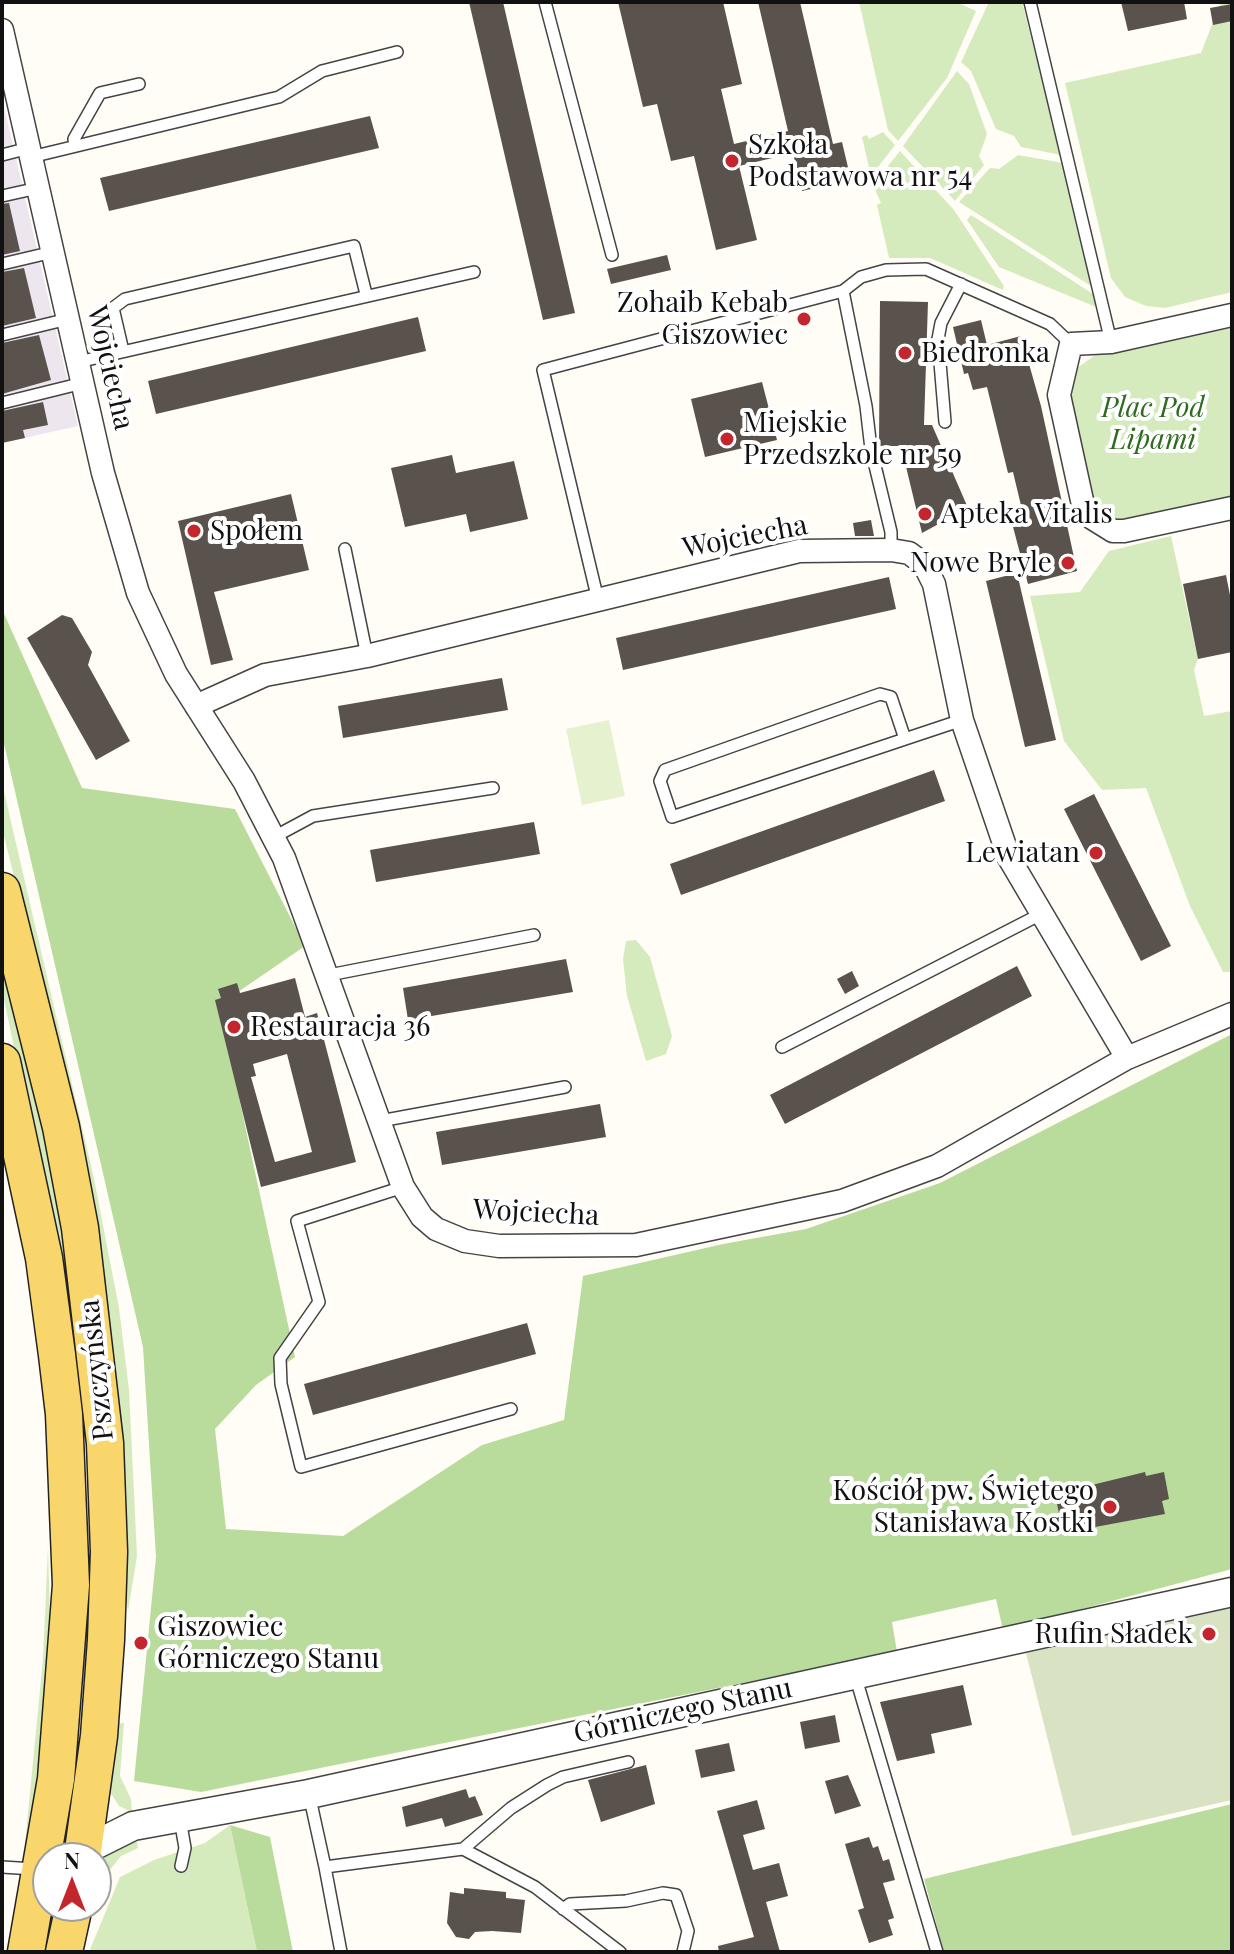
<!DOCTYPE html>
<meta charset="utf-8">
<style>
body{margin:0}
#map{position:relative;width:1234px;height:1954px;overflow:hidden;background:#fffdf5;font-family:"Playfair Display",serif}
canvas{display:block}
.frame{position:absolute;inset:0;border:4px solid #111;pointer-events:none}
.north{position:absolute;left:32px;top:1842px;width:80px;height:80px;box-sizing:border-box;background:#fff;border:2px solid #a0a0a0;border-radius:50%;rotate:0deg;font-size:22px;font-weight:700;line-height:32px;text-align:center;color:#111}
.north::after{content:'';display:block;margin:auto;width:28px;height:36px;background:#c4262e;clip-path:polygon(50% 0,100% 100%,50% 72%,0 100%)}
</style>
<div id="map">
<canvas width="1234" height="1954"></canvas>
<div class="frame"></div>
<div class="north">N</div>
</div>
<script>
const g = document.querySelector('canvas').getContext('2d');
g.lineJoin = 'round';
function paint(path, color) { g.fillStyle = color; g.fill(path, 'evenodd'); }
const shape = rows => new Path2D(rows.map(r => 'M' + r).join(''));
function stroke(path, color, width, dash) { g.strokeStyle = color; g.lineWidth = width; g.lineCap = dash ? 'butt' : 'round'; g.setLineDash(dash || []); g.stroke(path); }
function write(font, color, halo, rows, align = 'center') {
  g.font = font + ' "Playfair Display",serif'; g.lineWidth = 8; g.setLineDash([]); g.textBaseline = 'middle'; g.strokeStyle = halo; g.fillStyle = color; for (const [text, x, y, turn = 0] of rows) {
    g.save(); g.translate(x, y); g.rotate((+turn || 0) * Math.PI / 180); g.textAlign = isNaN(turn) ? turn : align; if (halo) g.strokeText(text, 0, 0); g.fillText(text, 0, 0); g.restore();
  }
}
const industrial = shape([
 [2,98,78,426,2,443]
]);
const green = shape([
 [859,2,956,2,976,11,947,78,898,141,888,130],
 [989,2,1022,2,1061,155,1021,147,1014,136,996,129,971,71,961,62],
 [1232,2,1232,292,1165,308,1146,306,1125,297,1111,278,1065,83,1201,53,1220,4],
 [957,71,969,84,987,134,979,156,984,165,955,201,903,146],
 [883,132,895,145,871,176,862,137,867,135,869,139],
 [900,151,954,210,1004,286,1003,290,930,258,889,258,877,205,881,203,873,185],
 [1018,155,1063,163,1091,286,959,202,990,168,999,169],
 [971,215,1093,294,1096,307,999,267,967,220],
 [1232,323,1232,502,1126,526,1096,513,1066,399,1072,372,1095,355],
 [1171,536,1198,659,1194,670,1204,716,1232,711,1232,972,1223,972,1190,906,1146,788,1102,790,1064,741,1030,596,1080,592,1109,551],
 [2,783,94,1179,119,1308,129,1390,137,1556,128,1611,34,958,2,828],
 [2,928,60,1185,76,1283,90,1407,96,1530,93,1639,74,1818,90,1611,90,1483,65,1291,2,990],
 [636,940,650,957,672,1036,666,1054,646,1061,627,996,623,959,626,941],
 [48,1547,52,1685,30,1839,25,1844,43,1659],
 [124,1723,120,1776,131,1799,132,1812,119,1806,108,1789,115,1724],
 [230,1825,257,1952,89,1952,120,1877,154,1860,205,1843],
 [136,1838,138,1848,121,1856,106,1875,94,1914,84,1913,85,1906,96,1906,96,1866,100,1859,105,1853]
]);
const forest = shape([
 [2,609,82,788,235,809,305,946,219,1005,295,1357,256,1385,215,1429,226,1529,343,1536,482,1445,564,1420,583,1276,723,1244,806,1229,940,1183,1232,1034,1232,1569,1003,1630,996,1599,892,1622,897,1652,201,1792,134,1781,156,1557,143,1347,2,735],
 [1232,1804,1232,1952,944,1952,924,1879],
 [230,1825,270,1837,293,1952,257,1952]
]);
const cemetery = shape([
 [1232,1607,1232,1800,1072,1836,1026,1653]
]);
const pitch = shape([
 [609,720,625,796,582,805,566,729]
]);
const building = shape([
 [469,2,503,2,575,313,543,320],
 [618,2,723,2,742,84,721,89,734,144,788,131,758,2,800,2,833,144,842,142,851,180,802,191,793,153,739,166,757,240,716,250,694,156,671,161,657,104,643,107],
 [1121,2,1184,2,1187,19,1128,31],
 [1232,4,1232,21,1213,25,1210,8],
 [370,116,379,148,109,211,100,178],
 [9,203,20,251,2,255,2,204],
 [667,255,671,270,611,284,607,269],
 [24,268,36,318,2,326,2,272],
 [880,301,928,302,924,425,932,425,968,508,922,533,901,446,879,446],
 [418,317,426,351,156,414,148,381],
 [981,320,987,345,1021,336,1041,406,1077,571,1028,584,1012,523,1024,518,1013,472,1008,473,987,387,973,390,968,373,964,374,953,327],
 [39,335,51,380,2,394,2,343],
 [762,382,777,440,705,457,691,399],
 [43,402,48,425,23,430,25,438,2,443,2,411],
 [452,455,456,473,514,461,528,519,470,532,466,514,405,527,391,468],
 [291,494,309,570,214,592,233,660,211,665,178,521],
 [871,520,874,536,855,536,853,523],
 [1017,573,1056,740,1025,747,986,581],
 [1226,575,1232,605,1232,652,1198,659,1183,584],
 [889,577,896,609,623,670,616,638],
 [62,615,72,618,92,652,88,665,130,741,96,760,27,638],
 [502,678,508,710,343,738,338,706],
 [934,770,945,801,681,895,670,864],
 [1094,794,1171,946,1141,961,1064,809],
 [534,822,540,854,376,882,370,850],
 [566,959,573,992,408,1020,403,988],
 [1017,966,1032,996,785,1124,770,1095],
 [852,971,859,986,845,994,837,979],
 [295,978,305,1017,317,1013,356,1162,261,1187,215,1000,221,998,218,989,237,983,240,993],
 [287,1054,312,1152,275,1162,251,1077,256,1076,253,1064],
 [600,1104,606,1137,442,1165,436,1132],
 [527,1323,536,1354,313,1415,304,1384],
 [1145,1472,1146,1476,1164,1472,1169,1499,1162,1501,1165,1514,1063,1533,1055,1494],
 [963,1685,972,1725,931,1734,935,1753,897,1761,880,1702],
 [835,1715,840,1742,805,1749,800,1722],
 [729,1743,735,1771,701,1778,695,1750],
 [646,1765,655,1804,601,1822,588,1780],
 [848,1775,861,1806,835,1814,825,1781],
 [466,1789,469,1798,475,1796,483,1815,445,1827,442,1818,406,1827,402,1807],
 [757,1800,765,1829,743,1835,753,1870,779,1863,788,1896,766,1902,780,1952,719,1952,718,1946,754,1937,717,1811],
 [869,1837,873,1848,878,1846,883,1861,889,1859,895,1880,883,1883,894,1918,888,1920,893,1935,869,1943,858,1910,864,1908,845,1844],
 [464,1888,506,1892,506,1898,525,1900,521,1933,492,1931,475,1932,469,1939,456,1937,447,1923,450,1892,464,1894]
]);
const service = shape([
 [545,2,612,255],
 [1030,2,1111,342],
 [75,146,74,139,100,93,139,84],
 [2,155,29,148],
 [31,157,279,97,322,71,397,52],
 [2,196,38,188],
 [2,264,53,252],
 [843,291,866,406,871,449,891,532,891,550],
 [2,335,68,319],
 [123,351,113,308,125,299,354,246,366,294],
 [78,362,474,272],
 [2,403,83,383],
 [945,422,938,339,941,323,961,284],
 [345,549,367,656],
 [598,600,543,370,843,291,861,277,886,270,926,269,1050,324,1071,344],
 [905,739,891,697,880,694,665,770,660,781,672,817,905,739,962,720],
 [274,837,313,816,493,788],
 [329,975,534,935],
 [782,1047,1041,914],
 [380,1121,565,1087],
 [403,1187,297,1221,319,1302,280,1358,281,1384,301,1467,511,1409],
 [855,1675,937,1952],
 [309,1794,325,1867,463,1849,535,1887,620,1952],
 [180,1819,185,1848,181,1866],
 [463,1849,511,1808,547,1785,563,1777,628,1762],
 [2,1867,34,1869],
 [325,1867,341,1952],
 [563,1909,570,1904,626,1901,663,1893,676,1895,688,1931,683,1952]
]);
const minor = shape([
 [2,30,103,473,138,593,176,674,244,781,284,858,403,1187,422,1217,436,1229,465,1241,499,1246,636,1245,842,1201,937,1166,1127,1058,1232,1014],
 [1232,315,1111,342,1071,344,1059,395,1083,505,1092,518,1113,531,1124,531,1232,508],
 [196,706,265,675,367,656,799,551,891,550,909,553,924,564,934,584,962,720,1009,858,1127,1058]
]);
const tertiary = shape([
 [83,1851,133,1826,309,1794,1232,1592]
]);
const primary = shape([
 [2,891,61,1127,80,1228,105,1443,109,1552,106,1640,99,1736,82,1858],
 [2,1062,44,1258,57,1355,64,1414,71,1585,56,1779,26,1952],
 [64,1952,74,1906]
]);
const markers = [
 [732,161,8,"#c4262e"],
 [804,319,8,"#c4262e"],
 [905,353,8,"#c4262e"],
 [727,439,8,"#c4262e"],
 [925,514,8,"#c4262e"],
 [194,531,8,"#c4262e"],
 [1068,563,8,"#c4262e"],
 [1096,853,8,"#c4262e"],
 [234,1027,8,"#c4262e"],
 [1110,1507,8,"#c4262e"],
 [1209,1634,8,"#c4262e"],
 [141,1643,8,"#c4262e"]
];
const poiNames = [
 ["Szkoła",748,145],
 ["Podstawowa nr 54",748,177],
 ["Zohaib Kebab",788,303,"right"],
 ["Giszowiec",788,335,"right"],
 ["Biedronka",921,353],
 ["Miejskie",743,423],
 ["Przedszkole nr 59",743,455],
 ["Apteka Vitalis",941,514],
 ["Społem",210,531],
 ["Nowe Bryle",1052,563,"right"],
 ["Lewiatan",1080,853,"right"],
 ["Restauracja 36",250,1027],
 ["Kościół pw. Świętego",1094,1491,"right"],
 ["Stanisława Kostki",1094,1523,"right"],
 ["Giszowiec",157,1627],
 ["Górniczego Stanu",157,1659],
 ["Rufin Sładek",1193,1634,"right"]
];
const streetNames = [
 ["Wojciecha",110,368,77],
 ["Wojciecha",745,537,-11],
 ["Wojciecha",536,1213,3],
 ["Pszczyńska",97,1370,-96],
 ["Górniczego Stanu",683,1711,-12]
];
const parkNames = [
 ["Plac Pod",1153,408],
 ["Lipami",1153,440]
];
paint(industrial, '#eee6ef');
paint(green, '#d5ebbd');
paint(forest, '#b9dc9c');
paint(cemetery, '#d9e3c4');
paint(pitch, '#e6f2cf');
paint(building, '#5a524d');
stroke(service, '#444', 14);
stroke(minor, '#444', 25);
stroke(tertiary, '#444', 31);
stroke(primary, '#222', 39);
stroke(service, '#fff', 11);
stroke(minor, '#fff', 22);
stroke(tertiary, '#fff', 28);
stroke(primary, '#f9d66b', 36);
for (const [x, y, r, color] of markers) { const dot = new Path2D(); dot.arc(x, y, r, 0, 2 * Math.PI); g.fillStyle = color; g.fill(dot); stroke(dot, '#fff', 3); }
write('28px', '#111', '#fff', poiNames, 'left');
write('28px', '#111', '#fff', streetNames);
write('italic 28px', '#2f6b1f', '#fff', parkNames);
</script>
